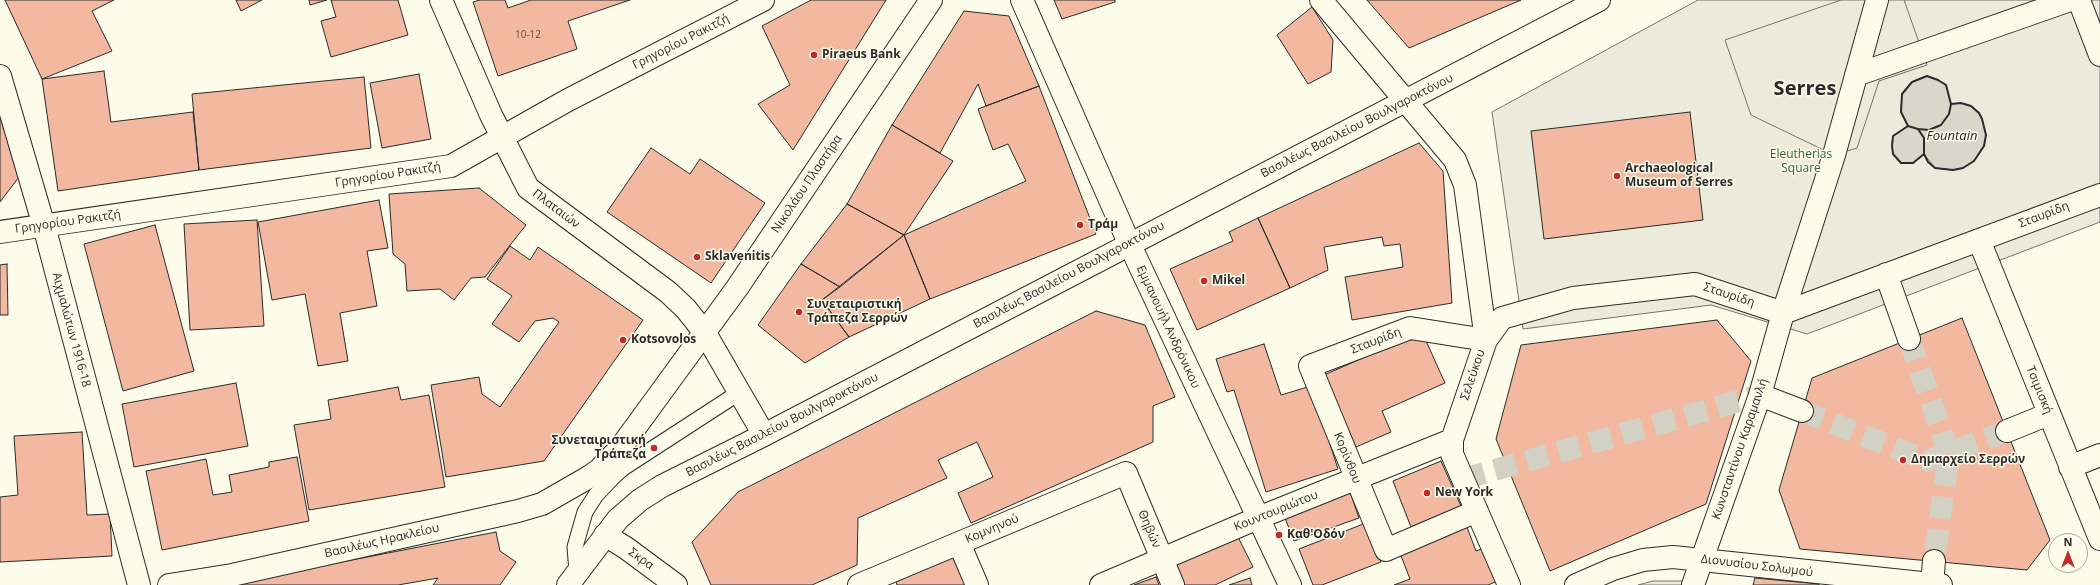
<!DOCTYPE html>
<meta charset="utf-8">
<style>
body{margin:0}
#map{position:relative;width:2100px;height:585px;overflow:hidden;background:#fdfbea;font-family:"Open Sans",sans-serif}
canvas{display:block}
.north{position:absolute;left:2048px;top:533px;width:40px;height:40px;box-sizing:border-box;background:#fdfbea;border:1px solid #a9a89e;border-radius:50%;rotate:0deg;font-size:11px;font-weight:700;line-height:16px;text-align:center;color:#2b2b2b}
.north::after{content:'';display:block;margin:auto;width:14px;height:18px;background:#c62828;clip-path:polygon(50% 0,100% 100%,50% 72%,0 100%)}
</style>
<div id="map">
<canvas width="2100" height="585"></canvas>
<div class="north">N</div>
</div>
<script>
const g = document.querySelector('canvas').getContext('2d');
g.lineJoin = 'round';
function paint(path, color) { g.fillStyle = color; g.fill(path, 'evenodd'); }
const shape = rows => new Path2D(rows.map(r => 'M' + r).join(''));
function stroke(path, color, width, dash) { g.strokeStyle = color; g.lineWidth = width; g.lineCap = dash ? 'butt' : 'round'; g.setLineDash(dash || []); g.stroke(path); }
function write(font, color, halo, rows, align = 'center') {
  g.font = font + ' "Open Sans",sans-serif'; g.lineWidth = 3; g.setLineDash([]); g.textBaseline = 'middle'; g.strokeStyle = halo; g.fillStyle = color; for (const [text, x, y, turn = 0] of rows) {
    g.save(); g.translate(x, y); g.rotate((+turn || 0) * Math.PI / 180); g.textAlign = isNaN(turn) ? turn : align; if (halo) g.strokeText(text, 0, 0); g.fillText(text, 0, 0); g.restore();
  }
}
const green = shape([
 [1698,0,2100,0,2100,222,1807,334,1711,305,1523,329,1492,112,1698,0],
 [1653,581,1684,581,1682,585,1638,585,1653,581]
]);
const parking = shape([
 [1841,0,1904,0,1927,65,1879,81,1857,148,1834,155,1751,115,1725,40,1841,0],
 [2085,0,2100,0,2100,44,2085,0]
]);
const water = shape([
 [1927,76,1938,80,1946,85,1951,104,1961,103,1971,106,1979,113,1982,119,1986,135,1984,146,1974,161,1963,168,1953,170,1935,168,1924,154,1913,163,1901,163,1893,154,1892,143,1893,136,1908,126,1901,112,1902,94,1912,82,1927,76]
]);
const building = shape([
 [5,0,114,0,92,11,112,51,42,79,5,0],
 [236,0,262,0,241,11,236,0],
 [309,0,327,0,310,5,309,0],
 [331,0,398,0,408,35,331,57,321,21,336,17,331,0],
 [480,0,505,0,508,8,531,0,630,0,568,21,577,49,498,76,473,2,480,0],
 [811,0,886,0,793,150,758,104,790,85,762,26,811,0],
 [1054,0,1115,0,1115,2,1062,19,1054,0],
 [1367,0,1521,0,1409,48,1367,0],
 [1312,7,1333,40,1331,72,1308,84,1277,35,1312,7],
 [964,11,1009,16,1039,86,986,106,978,84,940,153,892,125,964,11],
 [104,71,111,122,193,112,199,170,58,191,42,79,104,71],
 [419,74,431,139,382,148,370,83,419,74],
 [364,77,371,148,199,170,192,94,364,77],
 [1039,86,1096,234,930,299,904,235,1026,181,1008,144,993,150,978,109,1039,86],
 [0,110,22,173,0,202,0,110],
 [1690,112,1703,220,1544,239,1531,131,1690,112],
 [892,125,953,161,904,235,847,204,892,125],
 [1419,143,1443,171,1452,303,1352,320,1345,277,1403,267,1400,244,1384,246,1382,237,1324,247,1328,270,1290,288,1258,218,1419,143],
 [651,148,690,174,700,159,765,203,711,283,607,212,651,148],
 [479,188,526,225,485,277,471,278,454,300,440,289,407,291,405,264,393,254,389,194,479,188],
 [379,200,388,248,367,251,377,306,340,313,348,361,318,366,305,294,272,300,258,222,379,200],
 [847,204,904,235,840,287,801,264,847,204],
 [1258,218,1290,288,1197,330,1170,269,1233,241,1229,232,1258,218],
 [257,220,264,326,190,330,184,224,257,220],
 [155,225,194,371,123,391,84,244,155,225],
 [904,235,930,299,849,337,822,300,904,235],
 [510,246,530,260,538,247,643,320,544,461,446,477,431,385,479,377,482,394,500,407,559,322,553,318,535,321,519,342,492,324,512,296,487,279,510,246],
 [7,264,8,315,0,315,0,265,7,264],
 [801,264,840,287,822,300,849,337,805,363,758,325,801,264],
 [1096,311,1145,325,1175,397,1153,406,1153,442,971,523,958,493,993,477,977,442,938,460,947,478,858,518,857,565,812,585,711,585,692,542,738,492,1096,311],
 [1962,318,2050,540,2027,570,1800,549,1779,490,1812,378,1962,318],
 [1717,320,1751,361,1706,504,1550,571,1496,439,1521,345,1717,320],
 [1422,332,1445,383,1382,411,1391,432,1356,447,1324,375,1422,332],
 [1264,344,1281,395,1311,386,1338,469,1266,492,1234,390,1227,392,1216,359,1264,344],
 [236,383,248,446,134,467,122,404,236,383],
 [398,387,401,400,429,395,445,487,309,510,294,425,331,419,328,400,398,387],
 [82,432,87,515,110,514,112,556,0,562,0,497,18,495,14,436,82,432],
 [297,457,309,521,162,550,146,471,206,459,213,495,232,492,229,475,269,467,269,462,297,457],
 [1441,461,1461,506,1411,527,1393,481,1441,461],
 [1349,489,1359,518,1294,541,1283,513,1349,489],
 [1465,522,1476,551,1487,547,1500,580,1488,585,1394,585,1410,579,1398,548,1465,522],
 [1366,523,1381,562,1322,585,1313,585,1299,549,1366,523],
 [1234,529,1253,567,1215,585,1180,585,1169,562,1234,529],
 [496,532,500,551,516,562,500,585,433,585,438,578,398,585,223,585,496,532],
 [957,555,969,585,897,585,895,578,957,555],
 [1156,577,1159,585,1134,585,1156,577],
 [1250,578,1252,585,1229,585,1250,578],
 [1755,578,1819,584,1819,585,1753,585,1755,578]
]);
const streetTunnel = shape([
 [1909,339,1949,453,1934,561],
 [1802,411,1927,461,2007,431],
 [1463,479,1760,395]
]);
const lane = shape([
 [577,572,575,547,585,512,596,495,612,478,623,468,740,392]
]);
const street = shape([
 [441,0,491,115,528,188,668,292,686,309,705,333],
 [1022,0,1129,243,1290,585],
 [1321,0,1455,160,1465,185,1486,340,1452,440,1452,454,1509,585],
 [2079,0,2100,55],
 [1856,75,2070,0],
 [0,76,44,226,139,585],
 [1979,240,2100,539],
 [1886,274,1909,339],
 [1486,340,1502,318,1573,298,1695,284,1783,313,2100,195],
 [1760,395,1802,411],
 [2007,431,2049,414],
 [2070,467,2100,455],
 [1477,511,1386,550,1310,366,1410,328,1486,340],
 [605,535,626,548,676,585],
 [959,543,977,585],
 [1932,584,1934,561],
 [169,585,232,575,518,511,542,504,589,477],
 [859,585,1126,473,1173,585],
 [1101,585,1258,518,1452,440],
 [1693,585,1760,395,1783,313,1834,155,1877,0]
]);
const secondary = shape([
 [0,232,451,166,568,100,763,0],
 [705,333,764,435],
 [589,477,599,470,621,447,737,288,931,0],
 [568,585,618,519,640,500,662,486,764,435,1599,0],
 [1576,585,1613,569,1643,560,1673,557,1941,585]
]);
const wall = shape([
 [1927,76,1938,80,1946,85,1951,104,1961,103,1971,106,1979,113,1982,119,1986,135,1984,146,1974,161,1963,168,1953,170,1935,168,1928,162,1924,154,1913,163,1901,163,1893,154,1892,146,1893,136,1908,126,1901,112,1902,94,1912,82,1927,76],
 [1908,126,1918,129,1924,138,1924,154],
 [1918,129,1929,130,1941,125,1949,114,1951,104]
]);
const markers = [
 [814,55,4,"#c62828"],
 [1617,176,4,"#c62828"],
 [1080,225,4,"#c62828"],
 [697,257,4,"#c62828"],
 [1204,281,4,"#c62828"],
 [799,312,4,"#c62828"],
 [623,340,4,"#c62828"],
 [654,448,4,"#c62828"],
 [1903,460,4,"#c62828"],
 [1427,493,4,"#c62828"],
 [1279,535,4,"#c62828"]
];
const numberNames = [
 ["10-12",528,35]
];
const streetNames = [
 ["Γρηγορίου Ρακιτζή",681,42,-27],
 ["Βασιλέως Βασιλείου Βουλγαροκτόνου",1357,126,-27],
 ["Γρηγορίου Ρακιτζή",388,175,-9],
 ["Νικολάου Πλαστήρα",807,184,-56],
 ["Πλαταιών",556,209,37],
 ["Σταυρίδη",2044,215,-21],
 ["Γρηγορίου Ρακιτζή",68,222,-8],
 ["Βασιλέως Βασιλείου Βουλγαροκτόνου",1069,275,-28],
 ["Σταυρίδη",1729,295,18],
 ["Εμμανουήλ Ανδρόνικου",1168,327,65],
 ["Αιχμαλώτων 1916-18",71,330,75],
 ["Σταυρίδη",1376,341,-21],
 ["Σελεύκου",1473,375,-71],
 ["Τσιμισκή",2039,390,68],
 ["Βασιλέως Βασιλείου Βουλγαροκτόνου",782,425,-27],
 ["Κωνσταντίνου Καραμανλή",1740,449,-71],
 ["Κορίνθου",1347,458,68],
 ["Κουντουριώτου",1276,511,-22],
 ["Κομνηνού",992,529,-23],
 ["Θηβών",1149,529,67],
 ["Βασιλέως Ηρακλείου",382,541,-13],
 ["Σκρα",641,559,36],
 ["Διονυσίου Σολωμού",1757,566,7]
];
const poiNames = [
 ["Piraeus Bank",822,55],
 ["Archaeological",1625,169],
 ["Museum of Serres",1625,183],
 ["Τράμ",1088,225],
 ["Sklavenitis",705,257],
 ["Mikel",1212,281],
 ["Συνεταιριστική",807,305],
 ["Τράπεζα Σερρών",807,319],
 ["Kotsovolos",631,340],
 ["Συνεταιριστική",646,441,"right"],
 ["Τράπεζα",646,455,"right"],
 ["Δημαρχείο Σερρών",1911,460],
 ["New York",1435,493],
 ["Καθ'Οδόν",1287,535]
];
const parkNames = [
 ["Eleutherias",1801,155],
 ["Square",1801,169]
];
const waterNames = [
 ["Fountain",1952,136]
];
const townNames = [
 ["Serres",1805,89]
];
paint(green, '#ecebdb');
stroke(green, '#74746e', 1);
paint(parking, '#eceadb');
stroke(parking, '#74746e', 1);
paint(water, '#d8d7c9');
stroke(water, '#74746e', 1);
paint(building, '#f2b8a0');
stroke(building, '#2b2b2b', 1);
stroke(streetTunnel, '#d3d1c4', 22, [22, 11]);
stroke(lane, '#2b2b2b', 17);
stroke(street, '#2b2b2b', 24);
stroke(secondary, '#2b2b2b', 24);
stroke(lane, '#fdfbea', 15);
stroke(street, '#fdfbea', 22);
stroke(secondary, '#fdfbea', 22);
stroke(wall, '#2b2b2b', 2);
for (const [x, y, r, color] of markers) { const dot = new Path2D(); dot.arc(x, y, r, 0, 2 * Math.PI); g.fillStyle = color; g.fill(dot); stroke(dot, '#fdfbea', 1.5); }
write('10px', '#5d4e48', null, numberNames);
write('12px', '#2b2b2b', '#fdfbea', streetNames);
write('bold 12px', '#2b2b2b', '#fdfbea', poiNames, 'left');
write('12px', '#34623c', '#fdfbea', parkNames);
write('italic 13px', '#2b2b2b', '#fdfbea', waterNames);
write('bold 20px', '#2b2b2b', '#fdfbea', townNames);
</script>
